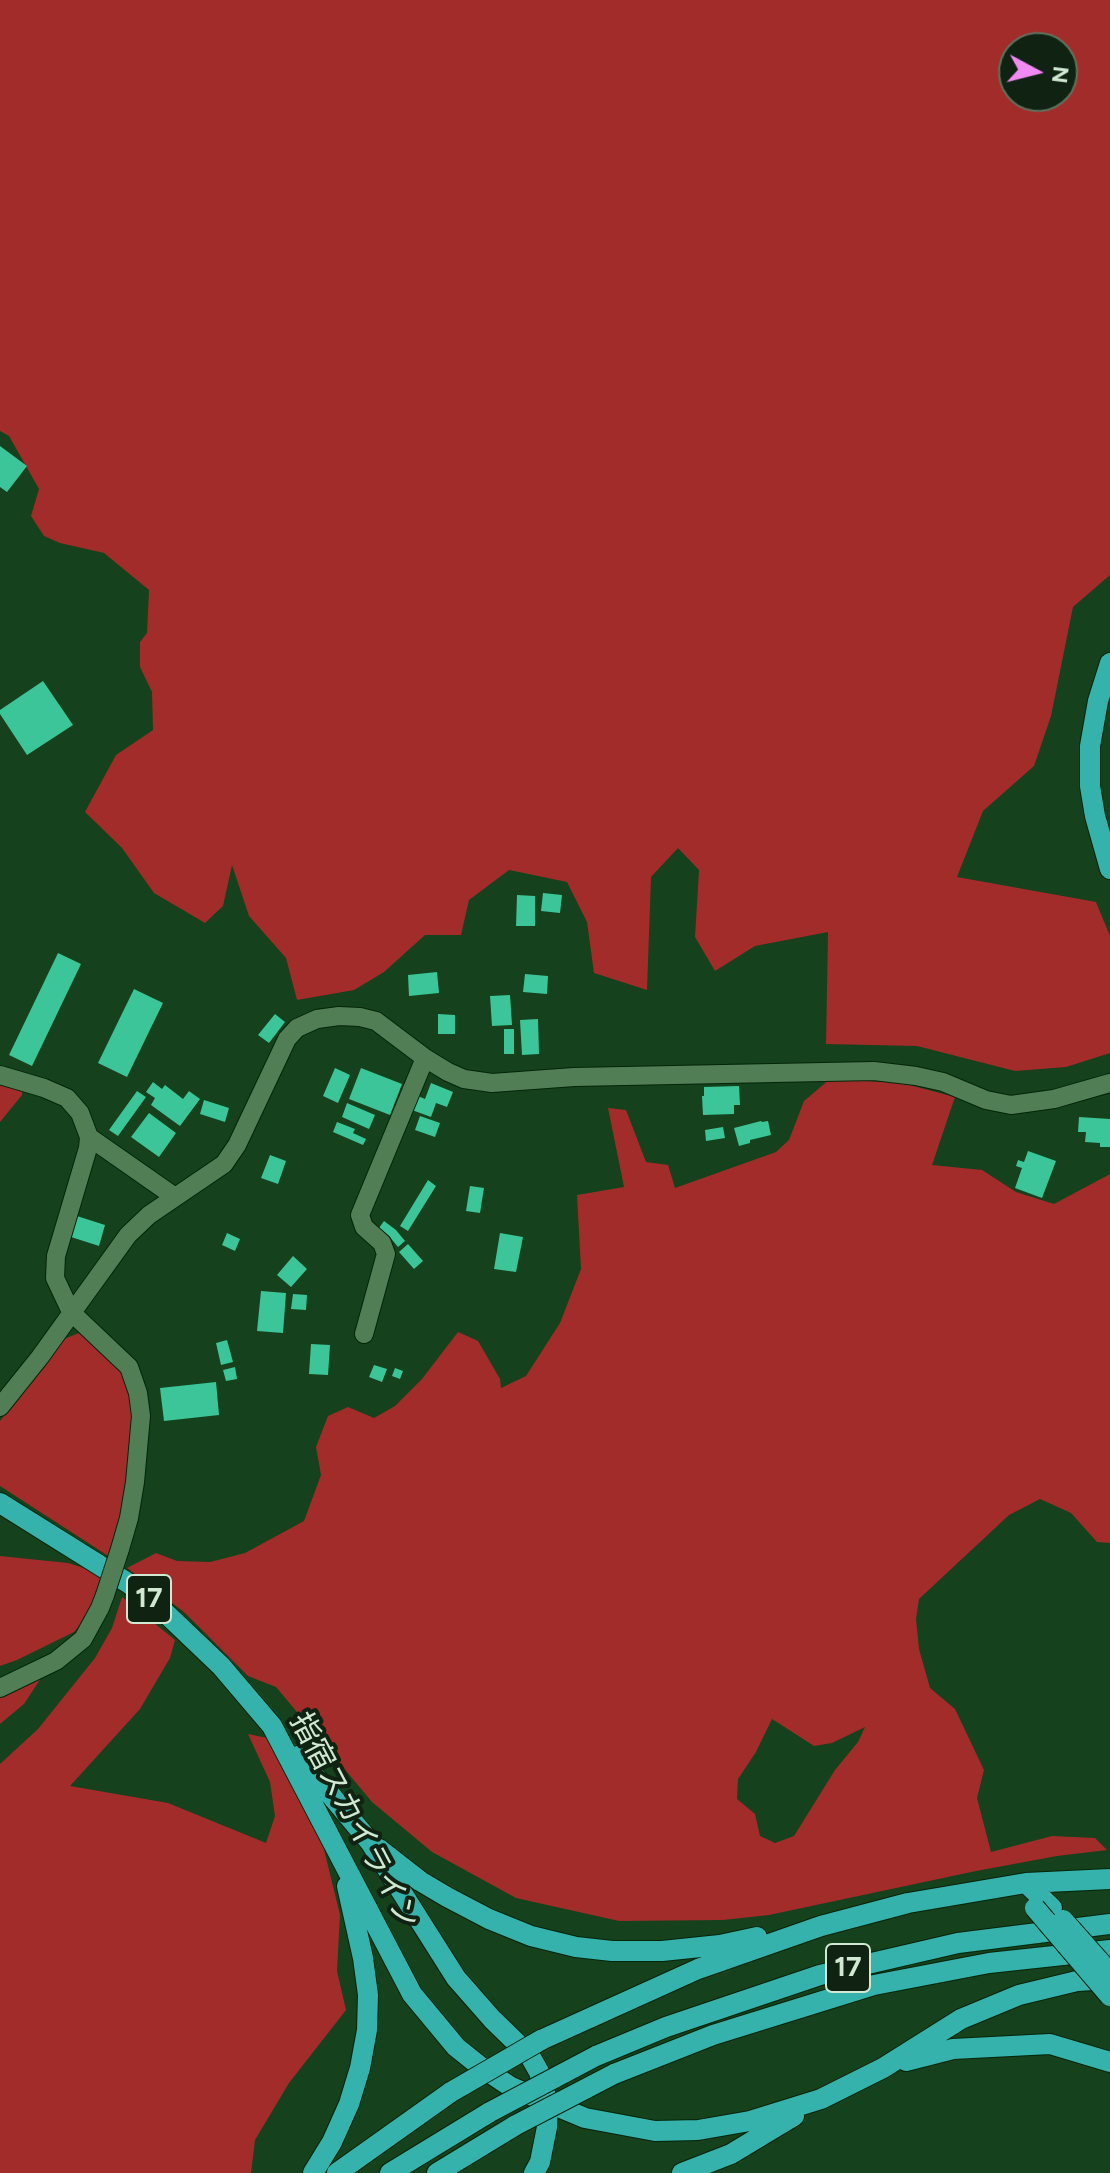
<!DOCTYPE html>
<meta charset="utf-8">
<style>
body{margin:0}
#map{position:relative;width:1110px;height:2173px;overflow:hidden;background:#15411c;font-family:Figtree,sans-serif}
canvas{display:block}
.north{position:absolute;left:998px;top:32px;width:80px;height:80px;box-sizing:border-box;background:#102312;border:2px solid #5d725f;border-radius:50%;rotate:97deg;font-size:22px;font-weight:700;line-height:32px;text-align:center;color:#d1e8d2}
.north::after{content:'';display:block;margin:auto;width:28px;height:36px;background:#f28af3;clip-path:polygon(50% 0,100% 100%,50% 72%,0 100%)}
</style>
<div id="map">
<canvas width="1110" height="2173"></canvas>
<div class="north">N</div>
</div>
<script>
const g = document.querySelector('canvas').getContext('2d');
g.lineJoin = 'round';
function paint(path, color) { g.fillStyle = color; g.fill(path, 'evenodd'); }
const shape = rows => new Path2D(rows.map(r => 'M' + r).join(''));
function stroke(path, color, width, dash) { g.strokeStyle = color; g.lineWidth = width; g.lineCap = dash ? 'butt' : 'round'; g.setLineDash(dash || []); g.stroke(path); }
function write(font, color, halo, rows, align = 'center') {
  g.font = font + ' Figtree,"Noto Sans JP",sans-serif'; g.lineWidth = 8; g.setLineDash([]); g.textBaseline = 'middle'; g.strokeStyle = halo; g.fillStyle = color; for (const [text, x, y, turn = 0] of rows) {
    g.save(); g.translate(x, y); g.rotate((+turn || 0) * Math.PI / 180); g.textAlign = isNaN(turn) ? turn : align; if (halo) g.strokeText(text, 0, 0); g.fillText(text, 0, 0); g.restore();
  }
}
const green = shape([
 [0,0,1110,0,1110,575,1073,607,1051,716,1034,766,983,811,957,877,1096,902,1110,936,1110,1053,1066,1067,1015,1071,917,1046,826,1044,828,932,755,946,715,971,695,937,699,870,678,848,651,877,647,990,594,973,587,922,567,882,509,870,469,900,461,935,425,935,384,972,354,990,297,1000,286,958,249,916,232,865,223,906,205,923,154,893,122,848,85,812,116,755,153,730,152,692,140,667,140,642,147,633,149,590,104,553,60,543,44,536,31,516,39,489,9,436,0,431],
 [1014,48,1062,48,1062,96,1014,96],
 [0,1074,23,1080,22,1095,0,1122],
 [830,1079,902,1083,955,1097,932,1165,982,1170,1016,1192,1054,1204,1110,1174,1110,1543,1097,1542,1071,1513,1040,1499,1009,1515,919,1599,916,1619,919,1649,930,1688,955,1709,984,1770,977,1798,991,1852,1052,1836,1095,1838,1107,1850,1057,1856,976,1871,769,1915,723,1920,619,1921,516,1898,432,1852,372,1802,276,1687,248,1676,185,1613,127,1568,156,1553,177,1561,210,1562,245,1553,304,1521,321,1475,316,1447,328,1416,348,1407,374,1418,395,1406,422,1379,458,1332,478,1341,500,1379,501,1388,526,1376,560,1323,581,1269,577,1195,624,1187,608,1108,626,1110,646,1162,668,1165,675,1188,776,1152,789,1140,804,1101],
 [772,1719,814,1746,832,1743,865,1727,858,1742,835,1770,794,1836,775,1843,760,1836,755,1814,737,1799,738,1779,756,1752],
 [79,1333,127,1372,134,1415,128,1467,113,1559,0,1486,0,1421,64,1339],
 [0,1556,68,1563,87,1569,105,1581,96,1606,74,1632,17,1660,0,1666],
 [122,1597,175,1640,170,1658,140,1709,70,1786,168,1803,266,1843,275,1816,270,1782,248,1734,272,1739,313,1804,340,1915,337,1971,346,2010,289,2083,255,2140,251,2173,0,2173,0,1764,38,1729,95,1658,112,1628],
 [49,1666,24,1704,0,1724,0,1693]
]);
const building = shape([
 [0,446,27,466,7,492,0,487],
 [43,681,73,725,27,755,0,714,0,710],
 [543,893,562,895,560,913,541,911],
 [517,895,535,896,535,926,516,926],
 [58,953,81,964,32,1066,9,1055],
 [437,972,439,993,409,996,408,975],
 [525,974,548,976,547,994,523,992],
 [134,989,163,1003,127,1077,98,1063],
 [510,995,512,1025,492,1026,490,996],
 [275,1014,285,1022,269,1043,258,1035],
 [438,1014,455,1015,455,1034,438,1034],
 [538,1019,539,1054,522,1055,520,1020],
 [504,1029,514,1029,514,1054,504,1054],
 [335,1068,350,1075,338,1103,323,1096],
 [361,1068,402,1084,390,1115,349,1099],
 [153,1082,162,1089,165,1085,183,1099,189,1091,200,1099,180,1126,151,1105,155,1098,146,1092],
 [431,1083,453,1092,447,1107,436,1103,431,1117,412,1110,418,1096,425,1099],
 [739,1086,740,1105,734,1105,734,1114,703,1115,702,1096,704,1096,704,1087],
 [137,1091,146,1097,118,1136,109,1130],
 [204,1100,229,1108,225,1122,200,1114],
 [347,1103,375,1115,369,1129,342,1117],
 [149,1113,176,1133,159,1157,131,1137],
 [420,1116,440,1123,435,1137,415,1130],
 [1079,1117,1110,1119,1110,1147,1100,1147,1100,1143,1085,1142,1086,1132,1078,1132],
 [761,1121,762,1122,768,1121,771,1135,750,1140,750,1143,739,1146,734,1128],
 [337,1122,355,1129,353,1133,366,1139,363,1145,333,1132],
 [723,1127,725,1138,706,1141,705,1130],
 [1028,1151,1056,1161,1042,1198,1015,1188,1022,1168,1016,1166,1018,1160,1024,1162],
 [270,1155,286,1161,278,1184,261,1178],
 [428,1180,436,1186,408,1231,400,1226],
 [470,1186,484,1188,480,1213,466,1211],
 [77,1216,105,1225,99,1246,71,1237],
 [384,1221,396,1230,405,1241,398,1247,389,1236,379,1228],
 [227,1233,240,1239,235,1251,222,1245],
 [500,1233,523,1237,516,1272,494,1269],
 [408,1244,423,1261,414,1269,399,1252],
 [293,1256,307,1269,291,1287,277,1275],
 [261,1291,286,1293,283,1333,257,1331],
 [293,1294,307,1295,306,1310,291,1309],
 [227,1340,233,1362,221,1365,216,1343],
 [311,1344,330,1345,328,1375,309,1374],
 [374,1365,387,1369,382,1382,369,1377],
 [235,1367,237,1379,226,1381,223,1370],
 [395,1368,403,1371,400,1379,392,1376],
 [216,1382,219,1415,164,1421,160,1388]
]);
const minor = shape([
 [0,1075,44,1088,67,1098,80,1113,89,1137,88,1148,56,1256,55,1278,71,1312,129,1367,138,1393,141,1416,135,1482,129,1518,120,1549],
 [89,1137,175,1197],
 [364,1334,386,1254,382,1243,364,1227,360,1215,425,1058],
 [0,1407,40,1357,128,1235,149,1215,224,1164,237,1145,287,1039,297,1028,317,1019,339,1016,360,1017,376,1021,425,1058,448,1072,464,1079,492,1083,574,1077,874,1071,916,1076,943,1082,986,1100,1011,1105,1054,1099,1110,1083],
 [0,1688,56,1661,83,1639,100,1608,105,1595]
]);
const primary = shape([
 [1110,663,1098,701,1090,746,1090,786,1095,816,1110,869],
 [0,1503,128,1583,155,1603,221,1666,272,1726,412,1994,456,2047,481,2067,511,2087,585,2118,655,2131,698,2130,750,2121,821,2099,883,2068,961,2019,1019,1995,1077,1981,1110,1979],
 [298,1756,370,1842,456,1978,492,2019,530,2056,539,2072,548,2103,547,2127,540,2162,534,2173],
 [379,1849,420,1881,447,1897,489,1919,531,1936,576,1947,612,1951,662,1951,720,1945,757,1937],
 [1026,1883,1052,1908],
 [541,2040,698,1969,821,1926,908,1903,1026,1883,1110,1879],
 [596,2056,666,2027,820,1975,958,1943,1110,1924],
 [906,2061,953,2049,1050,2044,1110,2062],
 [614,2074,713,2035,874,1985,989,1963,1110,1950],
 [313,2173,332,2142,349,2104,360,2068,367,2030,368,1995,363,1958,347,1886],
 [337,2173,451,2092],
 [390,2173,490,2112],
 [437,2173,516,2125],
 [682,2173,731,2154,794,2116]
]);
const minorBridge = shape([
 [105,1595,120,1549]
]);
const primaryBridge = shape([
 [1035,1908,1110,1996],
 [1063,1920,1110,1973],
 [451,2092,541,2040],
 [490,2112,596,2056],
 [516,2125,614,2074]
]);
const shields = [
 [149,1599,44],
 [848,1968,44]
];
const shieldNames = [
 ["17",149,1599],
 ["17",848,1968]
];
const streetNames = [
 ["指宿スカイライン",354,1821,62]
];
paint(green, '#a22c29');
paint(building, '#3bc598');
stroke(minor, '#04250a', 20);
stroke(primary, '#04250a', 22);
stroke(minor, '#527e56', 18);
stroke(primary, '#36b2ad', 20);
stroke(minorBridge, '#04250a', 20, []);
stroke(primaryBridge, '#04250a', 22, []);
stroke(minorBridge, '#527e56', 18);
stroke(primaryBridge, '#36b2ad', 20);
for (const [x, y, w] of shields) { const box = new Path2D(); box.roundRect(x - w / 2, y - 24, w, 48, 6); g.fillStyle = '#102312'; g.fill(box); stroke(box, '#d1e8d2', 2); }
write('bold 28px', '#d1e8d2', null, shieldNames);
write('30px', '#d1e8d2', '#102312', streetNames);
</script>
